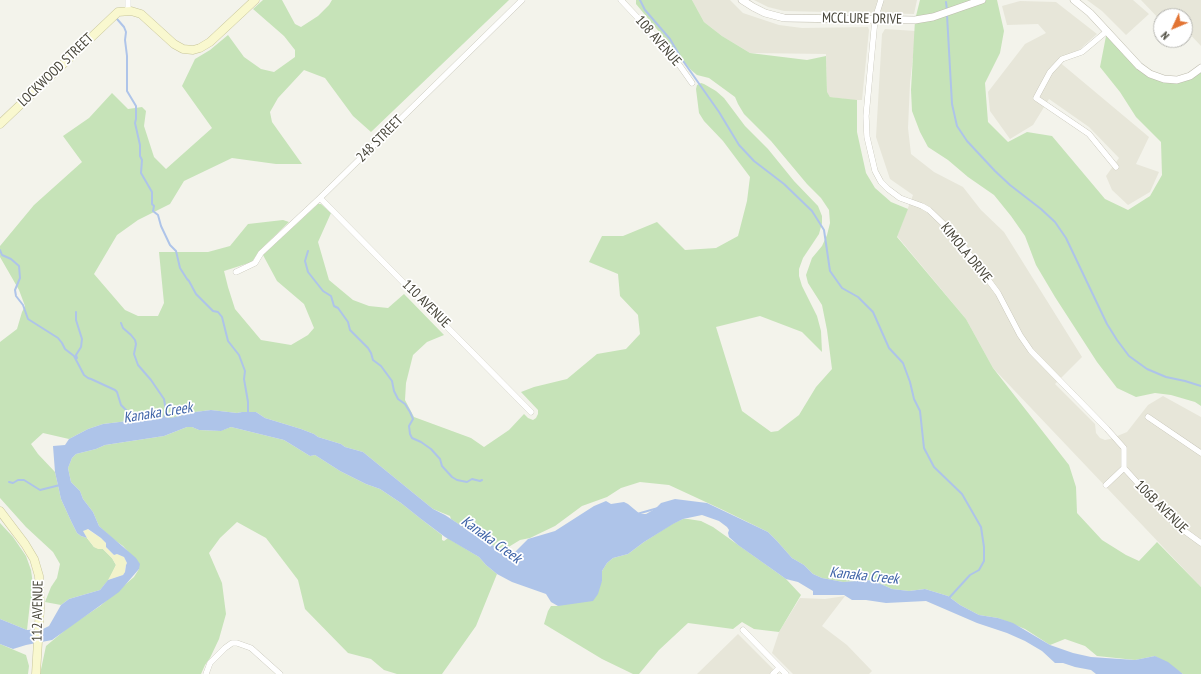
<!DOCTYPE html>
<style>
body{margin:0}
#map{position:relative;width:1201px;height:674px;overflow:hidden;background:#f3f3eb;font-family:"PT Sans Narrow",sans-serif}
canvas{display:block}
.north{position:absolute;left:1153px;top:8px;width:40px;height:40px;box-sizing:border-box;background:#fff;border:1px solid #b5b5b0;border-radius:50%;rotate:226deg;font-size:11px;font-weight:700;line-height:16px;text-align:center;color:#474539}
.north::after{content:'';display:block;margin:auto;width:14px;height:18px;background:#e27433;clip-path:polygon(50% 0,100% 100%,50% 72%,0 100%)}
</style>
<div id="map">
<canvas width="1201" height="674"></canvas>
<div class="north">N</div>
</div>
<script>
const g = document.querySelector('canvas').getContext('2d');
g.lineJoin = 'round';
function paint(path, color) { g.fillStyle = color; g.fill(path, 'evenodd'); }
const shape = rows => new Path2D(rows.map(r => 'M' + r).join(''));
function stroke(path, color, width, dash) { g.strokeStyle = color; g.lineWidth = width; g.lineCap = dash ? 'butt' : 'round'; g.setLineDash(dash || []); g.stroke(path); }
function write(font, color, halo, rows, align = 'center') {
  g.font = font + ' "PT Sans Narrow",sans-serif'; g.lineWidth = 3.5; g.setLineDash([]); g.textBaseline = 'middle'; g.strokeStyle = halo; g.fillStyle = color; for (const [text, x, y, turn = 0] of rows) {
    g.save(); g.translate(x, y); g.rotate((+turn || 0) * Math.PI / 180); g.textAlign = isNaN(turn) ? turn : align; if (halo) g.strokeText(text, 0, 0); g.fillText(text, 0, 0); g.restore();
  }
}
const residential = shape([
 [692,0,730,0,743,13,779,25,802,28,868,27,869,30,862,100,853,100,830,97,827,93,826,54,750,53,722,36,704,22],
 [754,0,917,0,914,14,784,11,768,7],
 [1087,0,1133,0,1149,14,1126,35,1102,11],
 [1141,0,1201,0,1201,46,1185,29,1185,16,1161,16,1161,21],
 [1020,1,1056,2,1097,34,1079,50,1057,60,1149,137,1136,164,1159,172,1150,192,1128,205,1112,190,1106,176,1119,158,1089,127,1049,99,1033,125,1010,139,990,111,988,92,1025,44,1046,33,1038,24,1007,25,1002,6],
 [885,29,916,31,910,83,908,128,911,154,934,172,963,187,981,210,1004,232,1082,357,1055,384,1095,424,1096,433,1100,438,1105,440,1110,439,1127,432,1148,405,1163,396,1201,417,1201,587,993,368,966,319,897,236,913,195,890,179,876,137,882,34],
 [845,596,822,626,847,645,872,671,869,674,793,674,772,653,779,632,800,598,825,599],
 [738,634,778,674,697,674]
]);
const green = shape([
 [263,0,282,0,295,24,301,27,318,16,329,5,332,0,509,0,371,132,353,116,325,78,304,70,278,98,270,112,272,122,302,164,276,164,232,158,184,181,170,204,138,220,117,235,94,274,125,310,138,316,158,316,164,303,159,252,208,252,230,246,248,224,283,220,289,222,259,251,252,262,224,271,228,287,235,309,261,340,291,345,308,335,314,328,304,304,277,281,263,255,318,204,321,204,331,213,318,242,329,280,353,300,369,306,388,308,404,294,444,335,427,342,413,355,406,383,405,400,414,417,471,438,484,447,509,430,524,414,528,418,533,420,536,418,538,414,538,410,521,392,534,387,567,379,597,354,626,349,640,334,638,315,620,296,618,274,589,262,602,236,623,236,657,222,685,250,716,248,738,236,747,201,750,177,723,141,704,121,699,113,696,89,697,85,701,83,704,84,716,91,724,98,745,126,768,149,794,181,818,206,822,216,822,223,819,234,803,258,799,269,799,276,802,286,817,316,821,331,822,352,802,332,760,316,716,327,742,411,771,432,778,431,799,415,816,387,832,369,827,330,822,305,808,283,806,275,812,258,822,246,827,235,830,223,829,210,821,198,807,184,771,141,744,114,738,104,735,97,709,78,697,75,691,70,636,4,636,0,692,0,704,22,722,36,750,53,807,60,826,56,827,92,830,97,857,100,857,132,866,173,875,188,891,202,908,209,897,237,966,319,993,368,1069,465,1076,487,1077,513,1102,540,1126,555,1139,561,1157,542,1201,587,1201,674,1183,674,1155,656,1135,660,1097,656,1085,646,1065,639,1050,645,1025,629,998,618,979,615,960,605,948,596,925,589,909,591,892,589,872,580,843,582,822,578,813,574,804,565,792,558,777,541,768,532,723,510,669,485,640,482,621,488,607,497,582,506,555,526,530,538,520,540,502,551,466,529,451,519,450,516,433,509,363,452,345,447,341,444,318,437,314,434,301,429,265,418,256,412,242,412,237,413,211,410,195,412,171,418,161,417,103,424,88,429,69,439,43,433,31,444,38,454,55,472,61,499,71,521,77,533,81,536,87,538,94,547,103,549,112,558,116,565,110,578,100,590,69,599,61,605,45,602,51,587,57,578,60,564,53,552,26,527,0,498,0,342,17,329,22,312,25,306,19,290,0,257,0,246,34,205,82,162,63,136,89,118,112,93,128,109,142,107,146,111,144,126,154,157,166,169,212,128,182,86,195,59,210,50,228,35,244,57,261,69,274,72,295,57,295,50,284,36,253,9],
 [920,0,997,0,1004,31,1000,53,985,83,988,122,1008,142,1027,132,1052,136,1105,199,1128,210,1150,196,1162,175,1161,142,1136,117,1120,92,1100,67,1107,31,1139,66,1171,80,1201,68,1201,406,1195,402,1171,395,1155,393,1136,397,1117,388,1097,362,1055,297,1036,265,1025,236,1011,216,994,195,968,177,948,160,928,147,920,132,912,111,911,90,915,20],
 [187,427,192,427,199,430,220,431,231,427,284,440,310,456,315,455,340,471,366,484,380,489,401,503,421,519,442,535,442,540,444,541,448,538,451,540,479,557,486,565,497,574,476,626,442,674,397,674,384,670,371,659,348,653,305,609,298,580,266,538,237,522,220,538,209,553,222,583,226,614,219,639,210,658,205,665,201,674,40,674,46,646,70,626,100,606,134,577,139,569,139,564,123,546,113,539,99,526,93,512,83,499,80,491,71,482,68,468,72,458,76,454,96,449,105,445,164,436],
 [683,519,688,519,701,521,713,527,786,579,801,595,779,632,754,629,742,622,733,629,688,623,659,650,639,674,633,674,602,659,544,624,548,611,551,606,558,606,602,581,602,571,607,563,613,558,628,554,644,542,672,524],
 [0,523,13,537,26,556,31,570,34,592,30,603,27,630,0,619],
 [0,644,26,655,29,666,28,674,0,674]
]);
const sand = shape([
 [84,529,87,529,101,538,106,543,106,547,114,555,117,554,124,557,127,563,125,568,125,572,123,575,108,580,116,565,112,558,103,549,98,549,94,547,87,538,83,531]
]);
const water = shape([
 [211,410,237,413,242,412,256,412,265,418,301,429,314,434,318,437,341,444,345,447,363,452,433,509,445,515,483,540,508,554,516,551,528,539,555,531,594,506,606,501,611,504,624,502,628,504,640,514,646,514,655,509,661,503,675,499,707,503,768,532,777,541,792,558,804,565,813,574,822,578,843,582,872,580,892,589,909,591,925,589,948,596,960,605,979,615,998,618,1013,623,1050,645,1073,653,1091,657,1135,660,1155,656,1168,662,1183,674,1096,674,1091,670,1075,667,1063,663,1055,663,1042,651,1025,641,1007,633,977,623,926,601,886,603,866,600,852,600,844,595,813,595,813,591,798,582,786,579,738,545,729,537,728,533,729,530,727,527,719,521,702,515,683,519,673,524,644,542,628,554,613,558,607,563,602,571,602,581,598,594,593,601,558,606,551,602,546,594,512,582,497,574,486,565,479,557,445,537,421,519,401,503,380,489,366,484,340,471,315,455,310,456,284,440,231,427,221,431,199,430,192,427,187,427,164,436,105,445,96,449,76,454,72,458,68,468,71,482,80,491,83,499,93,512,99,526,136,558,140,564,139,569,119,592,52,640,26,645,13,649,0,644,0,619,27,630,43,629,49,626,61,605,69,599,100,590,108,580,123,575,125,572,126,565,127,563,124,557,117,554,114,555,106,547,106,543,101,538,88,529,83,531,87,538,81,536,77,533,71,521,61,499,55,472,53,446,65,445,69,439,88,429,103,424,161,417,171,418,195,412]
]);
const stream = shape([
 [640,0,645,10,670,39,681,58,719,112,739,145,754,161,784,184,812,211,824,230,830,271,842,288,858,297,873,312,889,348,903,363,910,382,914,399,920,411,924,448,934,467,962,494,981,527,984,547,984,561,979,570,970,575,949,598],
 [946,2,947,10],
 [947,15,952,104,957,126,967,141,995,171,1010,185,1041,209,1055,222,1066,238,1107,324,1117,340,1129,356,1147,369,1166,377,1185,381,1201,386],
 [117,19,124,27,126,32,125,40,127,56,127,91,136,106,136,119,135,123,140,145,140,156,142,160,141,173,152,192,152,204,154,206,153,211,158,215,161,226,170,245,176,251,180,268,187,279,189,281,196,294,213,311,218,312,222,317,228,341,239,355,245,371,244,379,248,402,248,413],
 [0,250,2,255,11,259,19,266,20,278,15,290,16,296,23,305,28,319,58,338,62,343,65,349,74,356,84,375,88,378,91,379,115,390,117,392,121,405,129,413,132,422],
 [308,251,305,261,308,272,323,291,331,296,334,306,338,308,348,322,350,330,368,348,371,353,373,360,381,366,392,381,394,391,398,399,405,404,410,412,413,419,409,426,410,434,412,438,421,442,431,449,440,459,442,466,452,477,457,480,467,482,472,479,480,481,482,480],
 [76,312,76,320,82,339,81,347,76,355,77,358],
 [121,323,123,328,131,335,135,340,136,344,134,354,138,365,151,380,164,399,166,411,164,417,165,419],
 [9,482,13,483,18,480,24,480,40,490,60,485],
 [637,514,658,508]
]);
const minor = shape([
 [128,0,128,10],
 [621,0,653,34,680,66,692,83],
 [881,0,875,19,866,116,867,137,875,171,881,182,888,189,900,198,922,206,929,210,955,235,998,293,1020,335,1031,351,1107,429,1124,448,1124,468,1106,485],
 [1107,31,1082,52,1062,59,1050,72,1036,98,1089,134,1116,167],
 [320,198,531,412],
 [236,272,255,263,261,253,320,198,522,0],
 [1148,417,1201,453],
 [1124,468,1175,524,1201,543],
 [743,630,786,674],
 [206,674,210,663,225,648,232,643,237,643,251,648,280,674],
 [773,674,779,668]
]);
const tertiary = shape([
 [742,0,753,7,765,13,784,18,915,20,933,17,982,0],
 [1074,0,1090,13,1139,66,1150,74,1164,79,1177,80,1190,76,1201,68]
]);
const secondary = shape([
 [0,124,118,12,131,11,141,14,174,44,183,49,193,50,200,48,210,42,255,0],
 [0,511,25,544,34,559,39,576,40,608,36,674]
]);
const streetNames = [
 ["MCCLURE DRIVE",862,19,1],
 ["108 AVENUE",658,41,49],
 ["LOCKWOOD STREET",56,70,-44],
 ["248 STREET",380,139,-45],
 ["KIMOLA DRIVE",966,253,51],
 ["110 AVENUE",426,304,45],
 ["106B AVENUE",1161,507,45],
 ["112 AVENUE",38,611,-89]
];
const waterNames = [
 ["Kanaka Creek",158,413,-9],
 ["Kanaka Creek",491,540,36],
 ["Kanaka Creek",864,576,6]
];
paint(residential, '#e7e6d9');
paint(green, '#c6e3b8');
paint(sand, '#f2f3cb');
paint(water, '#aec4e9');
stroke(stream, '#aec4e9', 2);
stroke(minor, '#bebcae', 6);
stroke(tertiary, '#bebcae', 8);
stroke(secondary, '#c8c69b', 9);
stroke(minor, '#fff', 5.5);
stroke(tertiary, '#fff', 7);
stroke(secondary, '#f9f8cf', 8);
write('14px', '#474539', '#fff', streetNames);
write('italic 15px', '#3e63a7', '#fff', waterNames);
</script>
